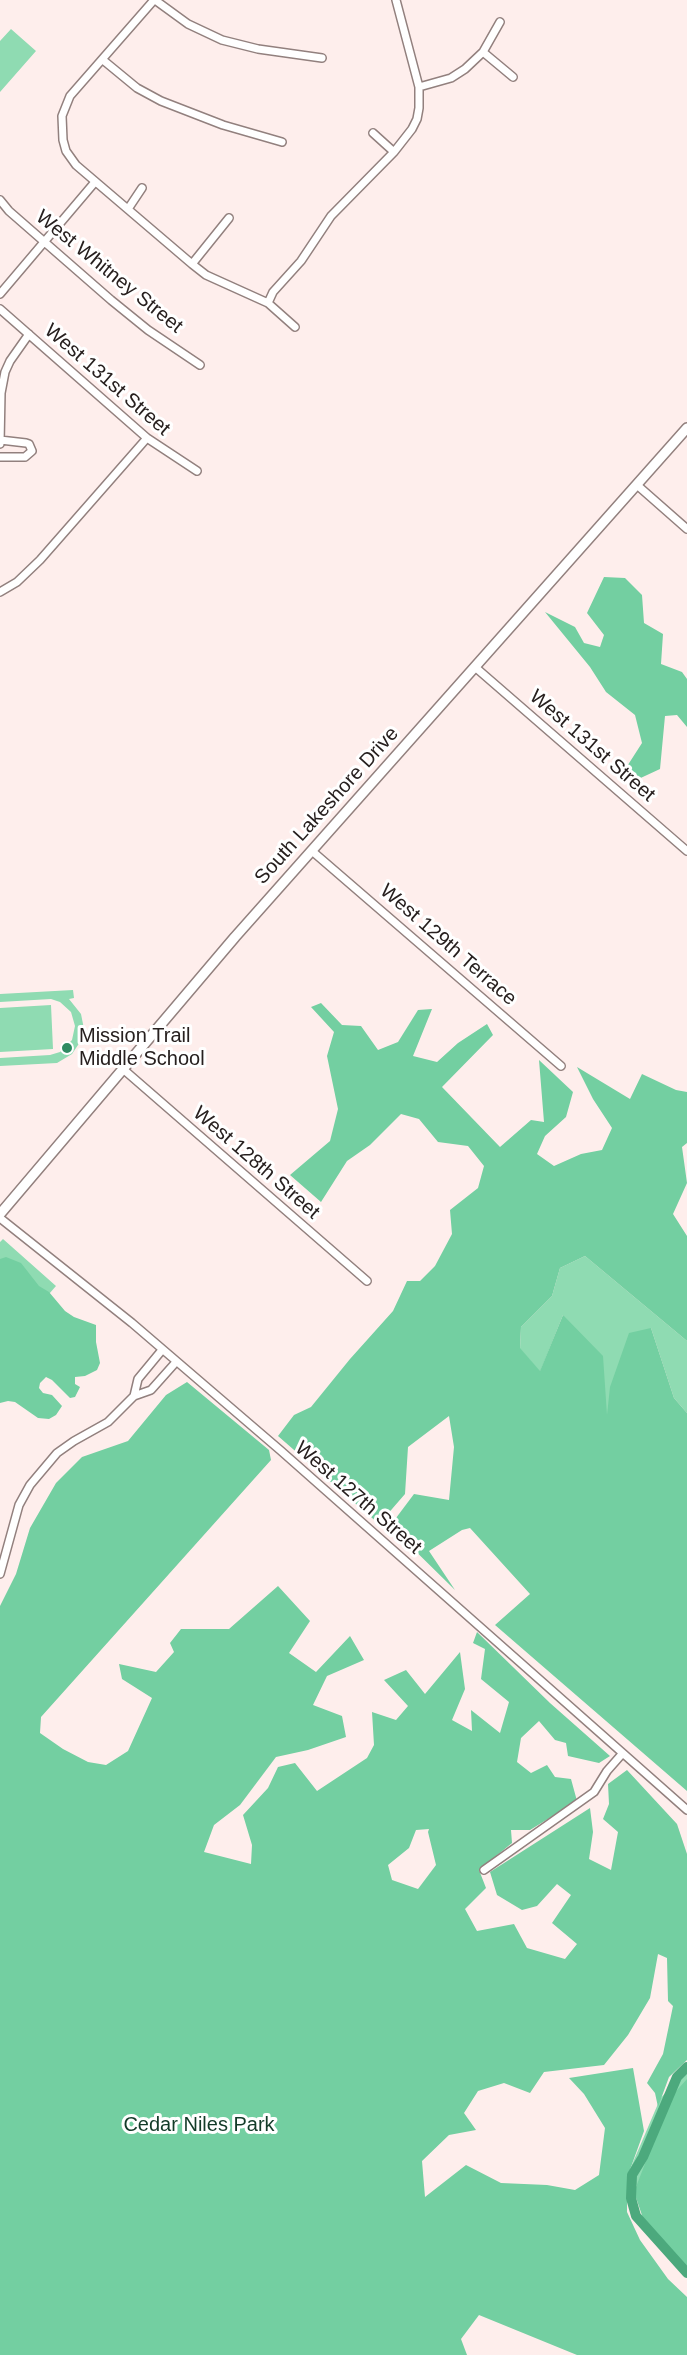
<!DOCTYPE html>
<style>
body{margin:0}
canvas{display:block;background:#feeeec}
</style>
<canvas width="687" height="2355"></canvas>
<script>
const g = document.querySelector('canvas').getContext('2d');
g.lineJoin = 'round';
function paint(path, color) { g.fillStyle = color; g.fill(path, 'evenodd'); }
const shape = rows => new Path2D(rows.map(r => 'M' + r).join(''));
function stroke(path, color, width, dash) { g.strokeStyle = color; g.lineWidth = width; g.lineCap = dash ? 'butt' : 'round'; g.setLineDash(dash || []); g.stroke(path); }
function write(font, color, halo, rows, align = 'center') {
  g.font = font + ' Helvetica,sans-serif'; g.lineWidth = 6; g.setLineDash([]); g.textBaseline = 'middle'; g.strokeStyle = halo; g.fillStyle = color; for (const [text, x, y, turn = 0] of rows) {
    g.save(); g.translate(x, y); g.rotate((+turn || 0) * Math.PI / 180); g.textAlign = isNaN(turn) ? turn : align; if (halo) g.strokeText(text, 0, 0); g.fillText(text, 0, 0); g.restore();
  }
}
const green = shape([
 [11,29,36,51,0,92,0,41],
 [73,990,74,998,69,999,81,1014,84,1029,80,1042,72,1054,57,1063,0,1066,0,1058,50,1055,60,1052,72,1040,75,1026,71,1012,60,1002,51,999,0,1002,0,994],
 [51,1005,53,1049,0,1052,0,1008],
 [3,1239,56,1286,0,1350,0,1242],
 [585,1256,687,1341,687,1413,674,1398,651,1328,607,1420,563,1315,540,1372,520,1349,521,1327,552,1296,560,1268],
 [687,2068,687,2265,643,2208,631,2167,660,2099]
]);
const forest = shape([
 [604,577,625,578,642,595,644,623,663,634,661,664,682,672,687,679,687,727,677,715,665,716,660,769,632,782,624,771,642,743,635,715,606,692,590,667,545,612,575,627,584,643,600,647,604,635,587,613],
 [321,1003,342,1025,361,1026,378,1050,398,1042,418,1010,432,1009,413,1056,437,1062,458,1043,487,1024,493,1035,442,1087,500,1147,531,1120,544,1122,539,1060,573,1092,566,1117,545,1136,537,1154,554,1166,581,1154,602,1150,612,1128,593,1099,577,1067,630,1099,642,1074,676,1090,687,1092,687,1143,682,1147,687,1183,673,1214,687,1236,687,1341,585,1256,560,1268,552,1296,521,1327,520,1348,540,1371,563,1315,603,1356,607,1415,610,1387,629,1333,651,1328,674,1398,687,1413,687,1791,495,1625,530,1594,470,1528,462,1530,429,1551,455,1590,390,1526,414,1494,449,1500,454,1447,449,1416,408,1447,405,1494,379,1524,278,1436,294,1415,311,1407,350,1359,393,1311,407,1281,420,1281,435,1266,452,1234,450,1210,478,1188,484,1166,468,1146,438,1142,419,1119,401,1114,370,1145,347,1161,321,1202,290,1175,330,1141,338,1109,327,1056,334,1032,311,1007],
 [6,1257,21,1263,39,1286,49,1292,65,1311,74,1317,96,1325,96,1342,100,1363,97,1370,85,1376,75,1377,75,1384,80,1387,75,1397,70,1398,52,1380,46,1377,40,1383,39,1388,43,1393,52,1395,62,1406,56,1415,49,1419,38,1418,15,1402,8,1401,0,1403,0,1259],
 [187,1382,269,1450,271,1460,41,1717,40,1733,63,1749,88,1762,106,1765,128,1751,152,1698,122,1679,119,1664,156,1672,174,1652,170,1643,181,1629,229,1629,278,1586,310,1621,289,1653,316,1672,350,1636,364,1660,327,1676,313,1705,342,1716,346,1737,308,1750,276,1757,240,1805,214,1825,204,1852,251,1864,252,1845,243,1815,268,1788,278,1767,295,1763,317,1791,367,1758,374,1745,372,1712,396,1720,408,1706,384,1680,406,1670,425,1694,460,1652,465,1689,452,1720,472,1731,471,1710,500,1733,509,1702,481,1679,485,1649,473,1643,477,1632,550,1703,610,1756,599,1763,568,1756,566,1743,555,1740,539,1721,521,1738,517,1762,531,1773,547,1765,555,1777,571,1779,577,1801,530,1830,511,1830,512,1843,479,1870,486,1888,465,1909,477,1931,514,1924,527,1948,565,1959,577,1944,552,1923,571,1895,557,1884,537,1906,522,1910,497,1895,490,1872,590,1808,593,1832,589,1859,611,1870,618,1832,603,1819,609,1804,608,1784,627,1770,677,1824,687,1854,687,2060,669,2077,658,2107,655,2093,647,2083,663,2054,673,2006,668,2001,667,1958,658,1954,650,1998,628,2035,604,2065,544,2072,530,2093,504,2083,478,2091,464,2113,476,2130,449,2135,422,2161,425,2197,466,2165,501,2183,547,2185,575,2190,599,2175,605,2128,584,2094,569,2078,633,2068,644,2131,627,2178,627,2212,640,2240,668,2279,687,2297,687,2355,577,2355,479,2315,461,2339,467,2355,0,2355,0,1606,16,1574,30,1528,56,1483,82,1457,128,1441,166,1395],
 [429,1829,428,1832,436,1865,418,1889,392,1880,388,1865,409,1848,416,1830],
 [687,2079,687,2268,644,2221,634,2192,671,2097]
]);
const river = shape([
 [687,2067,677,2077,643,2157,632,2175,631,2198,636,2216,687,2273]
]);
const minor = shape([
 [154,0,70,96,62,116,63,140,66,151,76,165,192,264,206,275,268,303,295,327],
 [155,0,188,24,222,40,258,49,322,58],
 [483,52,513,77],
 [103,60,137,88,161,101,223,125,282,142],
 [419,87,451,78,465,69,483,52,500,22],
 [373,133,394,152],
 [0,200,9,211,111,300,148,330,200,365],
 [128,209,142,188],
 [192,264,229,218],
 [0,294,95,182],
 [268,303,273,292,301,261,331,216,394,152,412,129,417,119,419,108,419,87,396,0],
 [0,309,147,438,197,471],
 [0,444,1,393,5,372,10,361,29,334],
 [0,457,25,457,32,451,29,444,26,443,0,440],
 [637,485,687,529],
 [0,592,17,582,40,560,147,438],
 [475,667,687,851],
 [312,851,561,1066],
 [123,1069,367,1281],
 [0,1218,132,1323,280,1450,687,1810],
 [162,1350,138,1379,134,1396,151,1390,176,1362],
 [0,1574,19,1505,30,1485,57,1453,74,1441,108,1422,134,1396],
 [484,1870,594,1792,607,1771,622,1754]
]);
const tertiary = shape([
 [0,1214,235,937,687,428]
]);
const markers = [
 [67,1048,6,"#2f8b62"]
];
const streetNames = [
 ["West Whitney Street",109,272,39],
 ["West 131st Street",107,380,41],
 ["West 131st Street",592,746,41],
 ["South Lakeshore Drive",327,806,-48],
 ["West 129th Terrace",448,945,41],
 ["West 128th Street",256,1163,41],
 ["West 127th Street",358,1498,41]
];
const poiNames = [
 ["Mission Trail",79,1036],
 ["Middle School",79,1059]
];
const parkNames = [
 ["Cedar Niles Park",199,2125]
];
paint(green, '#8fdbb2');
paint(forest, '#73cfa1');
stroke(river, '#4ca97d', 10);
stroke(minor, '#92807e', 10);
stroke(tertiary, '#92807e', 12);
stroke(minor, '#fff', 7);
stroke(tertiary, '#fff', 9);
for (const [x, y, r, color] of markers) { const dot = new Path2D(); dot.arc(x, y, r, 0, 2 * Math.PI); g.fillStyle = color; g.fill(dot); stroke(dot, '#fff', 2); }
write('20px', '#27201f', '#fff', streetNames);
write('20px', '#27201f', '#fff', poiNames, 'left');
write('20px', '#123b28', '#fff', parkNames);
</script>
